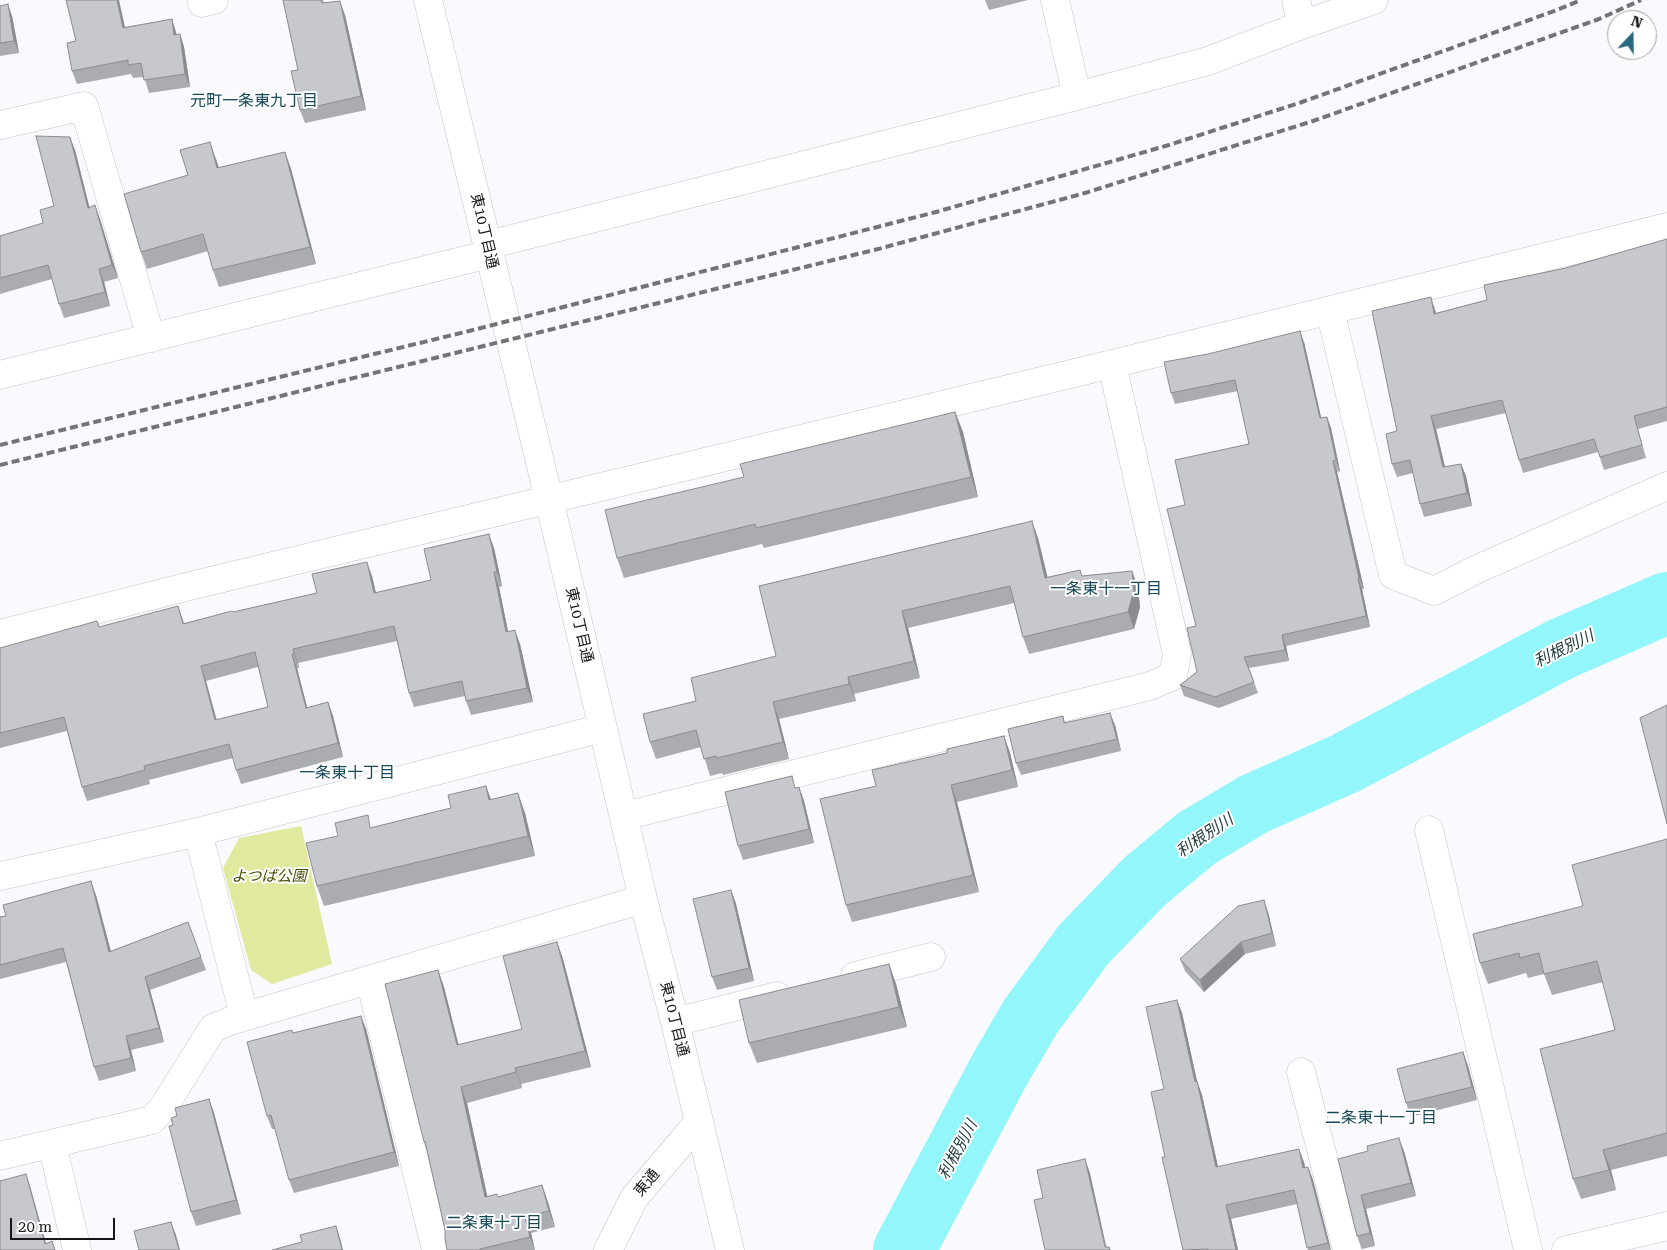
<!DOCTYPE html>
<meta charset="utf-8">
<style>
body{margin:0}
#map{position:relative;width:1667px;height:1250px;overflow:hidden;background:#f9f9fe;font-family:"Roboto Serif",serif}
canvas{display:block}
.north{position:absolute;left:1607px;top:10px;width:50px;height:50px;box-sizing:border-box;background:#fff;border:1px solid #a2a2a3;border-radius:50%;rotate:21deg;font-size:14px;font-weight:700;line-height:20px;text-align:center;color:#171719}
.north::after{content:'';display:block;margin:auto;width:18px;height:22px;background:#29687e;clip-path:polygon(50% 0,100% 100%,50% 72%,0 100%)}
.scale{position:absolute;left:10px;top:1218px;width:105px;height:22px;box-sizing:border-box;border:2px solid #171719;border-top:0;padding-left:6px;font-size:15px;line-height:18px;white-space:nowrap;color:#171719;-webkit-text-stroke:4px #fff;paint-order:stroke}
</style>
<div id="map">
<canvas width="1667" height="1250"></canvas>
<div class="north">N</div>
<div class="scale">20 m</div>
</div>
<script>
const g = document.querySelector('canvas').getContext('2d');
g.lineJoin = 'round';
function paint(path, color) { g.fillStyle = color; g.fill(path, 'evenodd'); }
const shape = rows => new Path2D(rows.map(r => 'M' + r).join(''));
function stroke(path, color, width, dash) { g.strokeStyle = color; g.lineWidth = width; g.lineCap = dash ? 'butt' : 'round'; g.setLineDash(dash || []); g.stroke(path); }
function write(font, color, halo, rows, align = 'center') {
  g.font = font + ' "Roboto Serif","Noto Sans JP",serif'; g.lineWidth = 4; g.setLineDash([]); g.textBaseline = 'middle'; g.strokeStyle = halo; g.fillStyle = color; for (const [text, x, y, turn = 0] of rows) {
    g.save(); g.translate(x, y); g.rotate((+turn || 0) * Math.PI / 180); g.textAlign = isNaN(turn) ? turn : align; if (halo) g.strokeText(text, 0, 0); g.fillText(text, 0, 0); g.restore();
  }
}
const green = shape([
 [301,826,332,964,272,984,251,970,223,868,239,838]
]);
const river = shape([
 [904,1250,1000,1069,1031,1016,1084,944,1145,881,1197,838,1254,804,1346,763,1561,649,1667,603]
]);
const minor = shape([
 [428,0,549,499,643,899,675,1022,730,1250],
 [1055,0,1077,96],
 [1296,0,1302,25],
 [202,3,214,0],
 [0,125,84,106,151,338],
 [488,245,1077,96,1208,61,1302,25,1374,0],
 [1330,310,1393,575,1434,591,1475,570,1667,486],
 [0,375,490,254],
 [0,634,198,584,1112,364,1667,227],
 [624,816,1150,686,1173,676,1177,654,1112,364],
 [1429,830,1528,1250],
 [198,832,244,1016],
 [0,876,198,832,603,728],
 [855,976,931,957],
 [370,979,436,1250],
 [675,1022,777,996],
 [1301,1072,1347,1250],
 [52,1144,77,1250],
 [0,1156,152,1120,163,1108,213,1028,233,1020,643,899],
 [608,1250,634,1198,698,1123],
 [1566,1250,1667,1226]
]);
const rail = shape([
 [0,445,469,331,936,212,1169,145,1302,102,1557,10,1581,0],
 [0,465,882,248,1085,193,1313,121,1599,19,1641,0]
]);
const wall = shape([
 [283,0,323,0,324,3,345,15,366,110,305,123,300,110,298,70],
 [985,0,1028,0,989,10],
 [0,6,12,16,19,53,0,56],
 [172,19,177,35,180,34,184,47,190,87,149,93,144,77,133,78,131,74,77,84,72,71,76,41,125,27],
 [75,150,89,207,100,219,118,278,104,282,110,306,64,318,59,304,52,279,0,294,0,236,43,223,54,206],
 [285,152,291,169,316,264,219,287,213,270,208,251,147,269,141,252,188,175,216,159,219,168],
 [1667,239,1667,421,1638,429,1646,458,1604,470,1598,452,1523,473,1519,460,1506,413,1436,429,1445,467,1461,464,1466,476,1472,506,1424,517,1420,504,1413,473,1397,477,1392,464,1397,431,1435,310,1436,313,1487,300,1566,268],
 [1304,342,1321,418,1327,417,1331,428,1340,471,1337,472,1364,589,1362,589,1370,627,1286,646,1289,661,1249,668,1258,693,1219,708,1184,696,1180,685,1197,672,1196,626,1185,505,1249,444,1238,391,1175,404,1171,393],
 [955,412,963,432,978,497,764,548,762,544,624,578,617,558,744,477],
 [1038,538,1047,577,1080,570,1082,576,1132,571,1138,588,1140,607,1134,629,1029,654,1023,637,1014,603,908,628,920,678,854,694,856,701,779,719,789,759,723,775,722,773,710,776,701,747,656,759,650,742,696,701,776,656],
 [494,548,502,586,499,587,508,631,520,644,533,702,471,715,466,701,465,696,414,707,409,693,397,641,298,663,299,668,297,668,307,708,328,702,333,716,343,757,241,784,236,770,233,758,149,780,150,784,87,801,82,787,67,731,0,748,0,648,99,627,184,623,317,593,372,576,376,593,431,580],
 [258,667,268,707,217,720,206,681],
 [1063,716,1065,723,1115,725,1121,751,1021,775,1016,763],
 [1004,736,1010,753,1018,787,957,802,979,892,852,922,846,905,947,753],
 [486,786,491,799,525,813,535,856,324,906,317,886,372,828,451,808],
 [799,787,804,801,814,843,743,860,738,846,796,788],
 [1667,839,1667,1156,1611,1170,1616,1190,1581,1199,1573,1179,1615,1030,1603,982,1552,995,1544,974,1528,978,1526,973,1488,984,1480,963,1583,906],
 [731,890,736,904,754,981,717,990,712,977],
 [96,895,111,951,188,922,206,970,150,990,164,1042,131,1050,136,1071,99,1081,94,1067,66,962,0,979,0,917],
 [1268,912,1276,946,1245,954,1204,992,1185,971,1180,959],
 [557,942,563,959,591,1067,521,1084,522,1088,467,1103,487,1196,548,1202,555,1227,531,1233,535,1250,447,1250,445,1230,428,1153,424,1142,438,970,444,987,458,1045,522,1029],
 [889,964,896,984,907,1027,757,1063,749,1043],
 [1177,1000,1182,1013,1197,1081,1202,1095,1218,1167,1304,1162,1305,1168,1308,1167,1313,1180,1331,1250,1308,1250,1297,1204,1231,1219,1238,1250,1183,1250,1164,1089],
 [361,1016,366,1029,399,1166,294,1193,289,1180,275,1129,272,1129,267,1116,293,1033],
 [1463,1052,1468,1066,1477,1100,1411,1117,1406,1103],
 [209,1099,214,1113,241,1214,196,1226,191,1212,173,1125,177,1116],
 [1404,1151,1416,1196,1366,1209,1375,1246,1362,1249,1357,1236,1338,1159]
]);
const shadedWall = shape([
 [117,0,119,0,128,41,123,28],
 [340,1,345,15,366,110,361,96],
 [8,4,12,16,19,53,14,41],
 [172,19,176,33,179,49,174,35],
 [180,34,184,47,190,87,185,74],
 [70,137,75,150,93,221,88,208],
 [210,142,216,159,224,185,217,168],
 [285,152,291,169,316,264,310,247],
 [95,205,100,219,118,278,112,265],
 [99,269,104,282,110,306,105,292],
 [1431,297,1435,310,1439,327,1434,314],
 [1300,331,1304,342,1324,430,1320,418],
 [955,412,963,432,978,497,971,477],
 [1431,416,1436,429,1448,480,1443,467],
 [1327,417,1331,428,1340,471,1336,460],
 [1333,461,1337,472,1364,589,1359,578],
 [1461,464,1466,476,1472,506,1467,493],
 [1032,521,1038,538,1052,595,1045,578],
 [489,534,494,548,502,586,497,572],
 [367,562,372,576,379,607,374,593],
 [1132,571,1138,588,1140,607,1134,629,1128,612],
 [494,572,499,587,511,646,506,632],
 [1358,578,1362,589,1370,627,1366,616],
 [178,606,183,620,188,638,183,624],
 [902,611,908,628,920,678,914,661],
 [515,630,520,644,533,702,527,688],
 [1282,635,1286,646,1289,661,1285,650],
 [293,649,298,663,299,668,294,654],
 [292,654,297,668,311,722,306,708],
 [201,666,206,681,220,735,215,720],
 [848,677,854,694,856,701,849,684],
 [328,702,333,716,343,757,338,743],
 [773,702,779,719,789,759,783,742],
 [1110,713,1115,725,1121,751,1117,739],
 [1004,736,1010,753,1018,787,1012,770],
 [951,785,957,802,979,892,973,875],
 [486,786,493,806,489,800],
 [799,787,804,801,814,843,809,829],
 [518,793,525,813,535,856,528,836],
 [91,881,96,895,114,965,109,952],
 [731,890,736,904,754,981,749,968],
 [1264,900,1268,912,1276,946,1272,933],
 [557,942,563,959,591,1067,585,1051],
 [1241,942,1245,954,1204,992,1200,980],
 [889,964,896,984,907,1027,899,1007],
 [438,970,444,987,463,1062,457,1045],
 [145,977,150,990,164,1042,159,1028],
 [1177,1000,1182,1013,1200,1095,1195,1082],
 [361,1016,366,1029,399,1166,394,1152],
 [126,1036,131,1050,136,1071,131,1058],
 [1463,1052,1468,1066,1477,1100,1472,1087],
 [515,1068,521,1084,522,1088,516,1072],
 [1197,1081,1202,1095,1221,1180,1216,1167],
 [461,1087,467,1103,491,1213,485,1197],
 [209,1099,214,1113,241,1214,236,1200],
 [1399,1138,1404,1151,1416,1196,1411,1183],
 [1299,1149,1304,1162,1308,1182,1303,1168],
 [1603,1150,1611,1170,1616,1190,1609,1170],
 [1085,1159,1090,1173,1107,1250,1106,1250],
 [1308,1167,1313,1180,1331,1250,1328,1243],
 [26,1174,30,1186,48,1250,45,1244],
 [542,1185,548,1202,555,1227,549,1211],
 [1361,1195,1366,1209,1375,1246,1370,1233],
 [1226,1205,1231,1219,1238,1250,1236,1250],
 [525,1217,531,1233,535,1250,530,1237],
 [171,1222,176,1235,180,1250,179,1250],
 [336,1226,340,1238,343,1250,342,1250]
]);
const building = shape([
 [66,0,117,0,123,28,172,19,174,35,180,34,185,74,144,80,141,63,128,65,128,60,72,71,67,43,76,41,66,0],
 [283,0,321,0,322,3,340,1,361,96,300,110,291,71,298,70,283,0],
 [8,4,14,41,0,43,0,6,8,4],
 [36,136,70,137,88,208,95,205,112,265,99,269,105,292,59,304,48,265,0,278,0,236,43,223,40,210,54,206,36,136],
 [210,142,217,168,285,152,310,247,213,270,203,234,141,252,124,194,188,175,180,150,210,142],
 [1667,239,1667,407,1634,416,1642,445,1600,457,1594,439,1519,460,1502,400,1431,416,1443,467,1461,464,1467,493,1420,504,1410,460,1392,464,1386,434,1397,431,1372,311,1431,297,1434,314,1487,300,1484,285,1566,268,1667,239],
 [1300,331,1320,418,1327,417,1336,460,1333,461,1359,578,1358,578,1366,616,1282,635,1285,650,1244,657,1254,682,1215,697,1180,685,1197,672,1187,628,1196,626,1167,509,1185,505,1175,460,1249,444,1235,380,1171,393,1164,362,1208,354,1300,331],
 [955,412,971,477,756,528,755,524,617,558,605,510,744,477,740,464,955,412],
 [1032,521,1045,578,1080,570,1082,576,1132,571,1134,590,1128,612,1023,637,1010,586,902,611,914,661,848,677,849,684,773,702,783,742,717,758,716,756,704,759,696,730,650,742,643,714,696,701,691,678,776,656,759,586,1032,521],
 [489,534,497,572,494,572,506,632,515,630,527,688,466,701,462,681,409,693,394,626,293,649,294,654,292,654,306,708,328,702,338,743,236,770,229,744,144,766,145,770,82,787,64,717,0,733,0,648,97,621,99,627,178,606,183,624,232,611,233,612,317,593,312,574,367,562,374,593,431,580,424,549,489,534],
 [255,652,268,707,215,720,201,666,255,652],
 [1667,705,1667,824,1640,718,1667,705],
 [1110,713,1117,739,1016,763,1008,729,1063,716,1064,723,1110,713],
 [1004,736,1012,770,951,785,973,875,846,905,820,799,876,786,872,770,947,753,947,749,1004,736],
 [792,776,795,788,799,787,809,829,738,846,725,792,792,776],
 [486,786,489,800,518,793,528,836,317,886,306,843,338,836,335,823,368,815,370,828,451,808,448,795,486,786],
 [1667,839,1667,1133,1603,1150,1609,1170,1573,1179,1540,1049,1615,1030,1597,961,1544,974,1539,953,1520,958,1519,953,1480,963,1473,934,1583,906,1572,865,1667,839],
 [91,881,109,952,188,922,201,957,145,977,159,1028,126,1036,131,1058,94,1067,63,948,0,965,0,917,6,916,3,905,91,881],
 [731,890,749,968,712,977,693,899,731,890],
 [1264,900,1272,933,1241,942,1200,980,1180,959,1238,906,1264,900],
 [557,942,585,1051,515,1068,516,1072,461,1087,485,1197,497,1194,498,1197,542,1185,549,1211,525,1217,530,1237,480,1249,480,1250,447,1250,445,1239,445,1230,425,1141,424,1142,385,984,438,970,457,1045,522,1029,503,956,557,942],
 [889,964,899,1007,749,1043,739,1000,889,964],
 [1177,1000,1195,1082,1197,1081,1216,1167,1299,1149,1303,1168,1308,1167,1328,1243,1307,1248,1294,1190,1226,1205,1236,1250,1208,1250,1208,1249,1183,1250,1162,1157,1165,1157,1151,1092,1164,1089,1146,1007,1177,1000],
 [361,1016,394,1152,289,1180,271,1115,267,1116,247,1042,292,1030,293,1033,361,1016],
 [1463,1052,1472,1087,1406,1103,1397,1069,1463,1052],
 [209,1099,236,1200,191,1212,169,1126,173,1125,171,1118,177,1116,175,1108,209,1099],
 [1399,1138,1411,1183,1361,1195,1370,1233,1357,1236,1338,1159,1368,1151,1367,1146,1399,1138],
 [1085,1159,1105,1247,1109,1247,1110,1250,1045,1250,1034,1200,1043,1198,1037,1170,1085,1159],
 [26,1174,45,1244,52,1241,55,1250,0,1250,0,1181,26,1174],
 [171,1222,179,1250,139,1250,134,1231,171,1222],
 [336,1226,342,1250,272,1250,302,1242,300,1235,336,1226]
]);
const streetNames = [
 ["東10丁目通",484,231,77],
 ["東10丁目通",579,625,77],
 ["東10丁目通",674,1019,76],
 ["東通",647,1183,-50]
];
const parkNames = [
 ["よつば公園",269,877]
];
const neighbourhoodNames = [
 ["元町一条東九丁目",254,101],
 ["一条東十一丁目",1106,589],
 ["一条東十丁目",347,773],
 ["二条東十一丁目",1381,1118],
 ["二条東十丁目",494,1223]
];
const waterNames = [
 ["利根別川",1564,649,-26],
 ["利根別川",1205,836,-34],
 ["利根別川",958,1150,-62]
];
paint(green, '#e1e99f');
stroke(river, '#92f6fa', 62);
stroke(minor, '#c3c4c9', 29);
stroke(minor, '#fff', 28);
stroke(rail, '#747477', 4, [8, 4]);
paint(wall, '#abacb0');
paint(shadedWall, '#8b8c90');
paint(building, '#c7c8cd');
stroke(building, '#8b8c90', 1);
write('15px', '#171719', '#fff', streetNames);
write('italic 15px', '#4a4e03', '#fff', parkNames);
write('16px', '#154859', '#fff', neighbourhoodNames);
write('italic 16px', '#233b3c', '#fff', waterNames);
</script>
